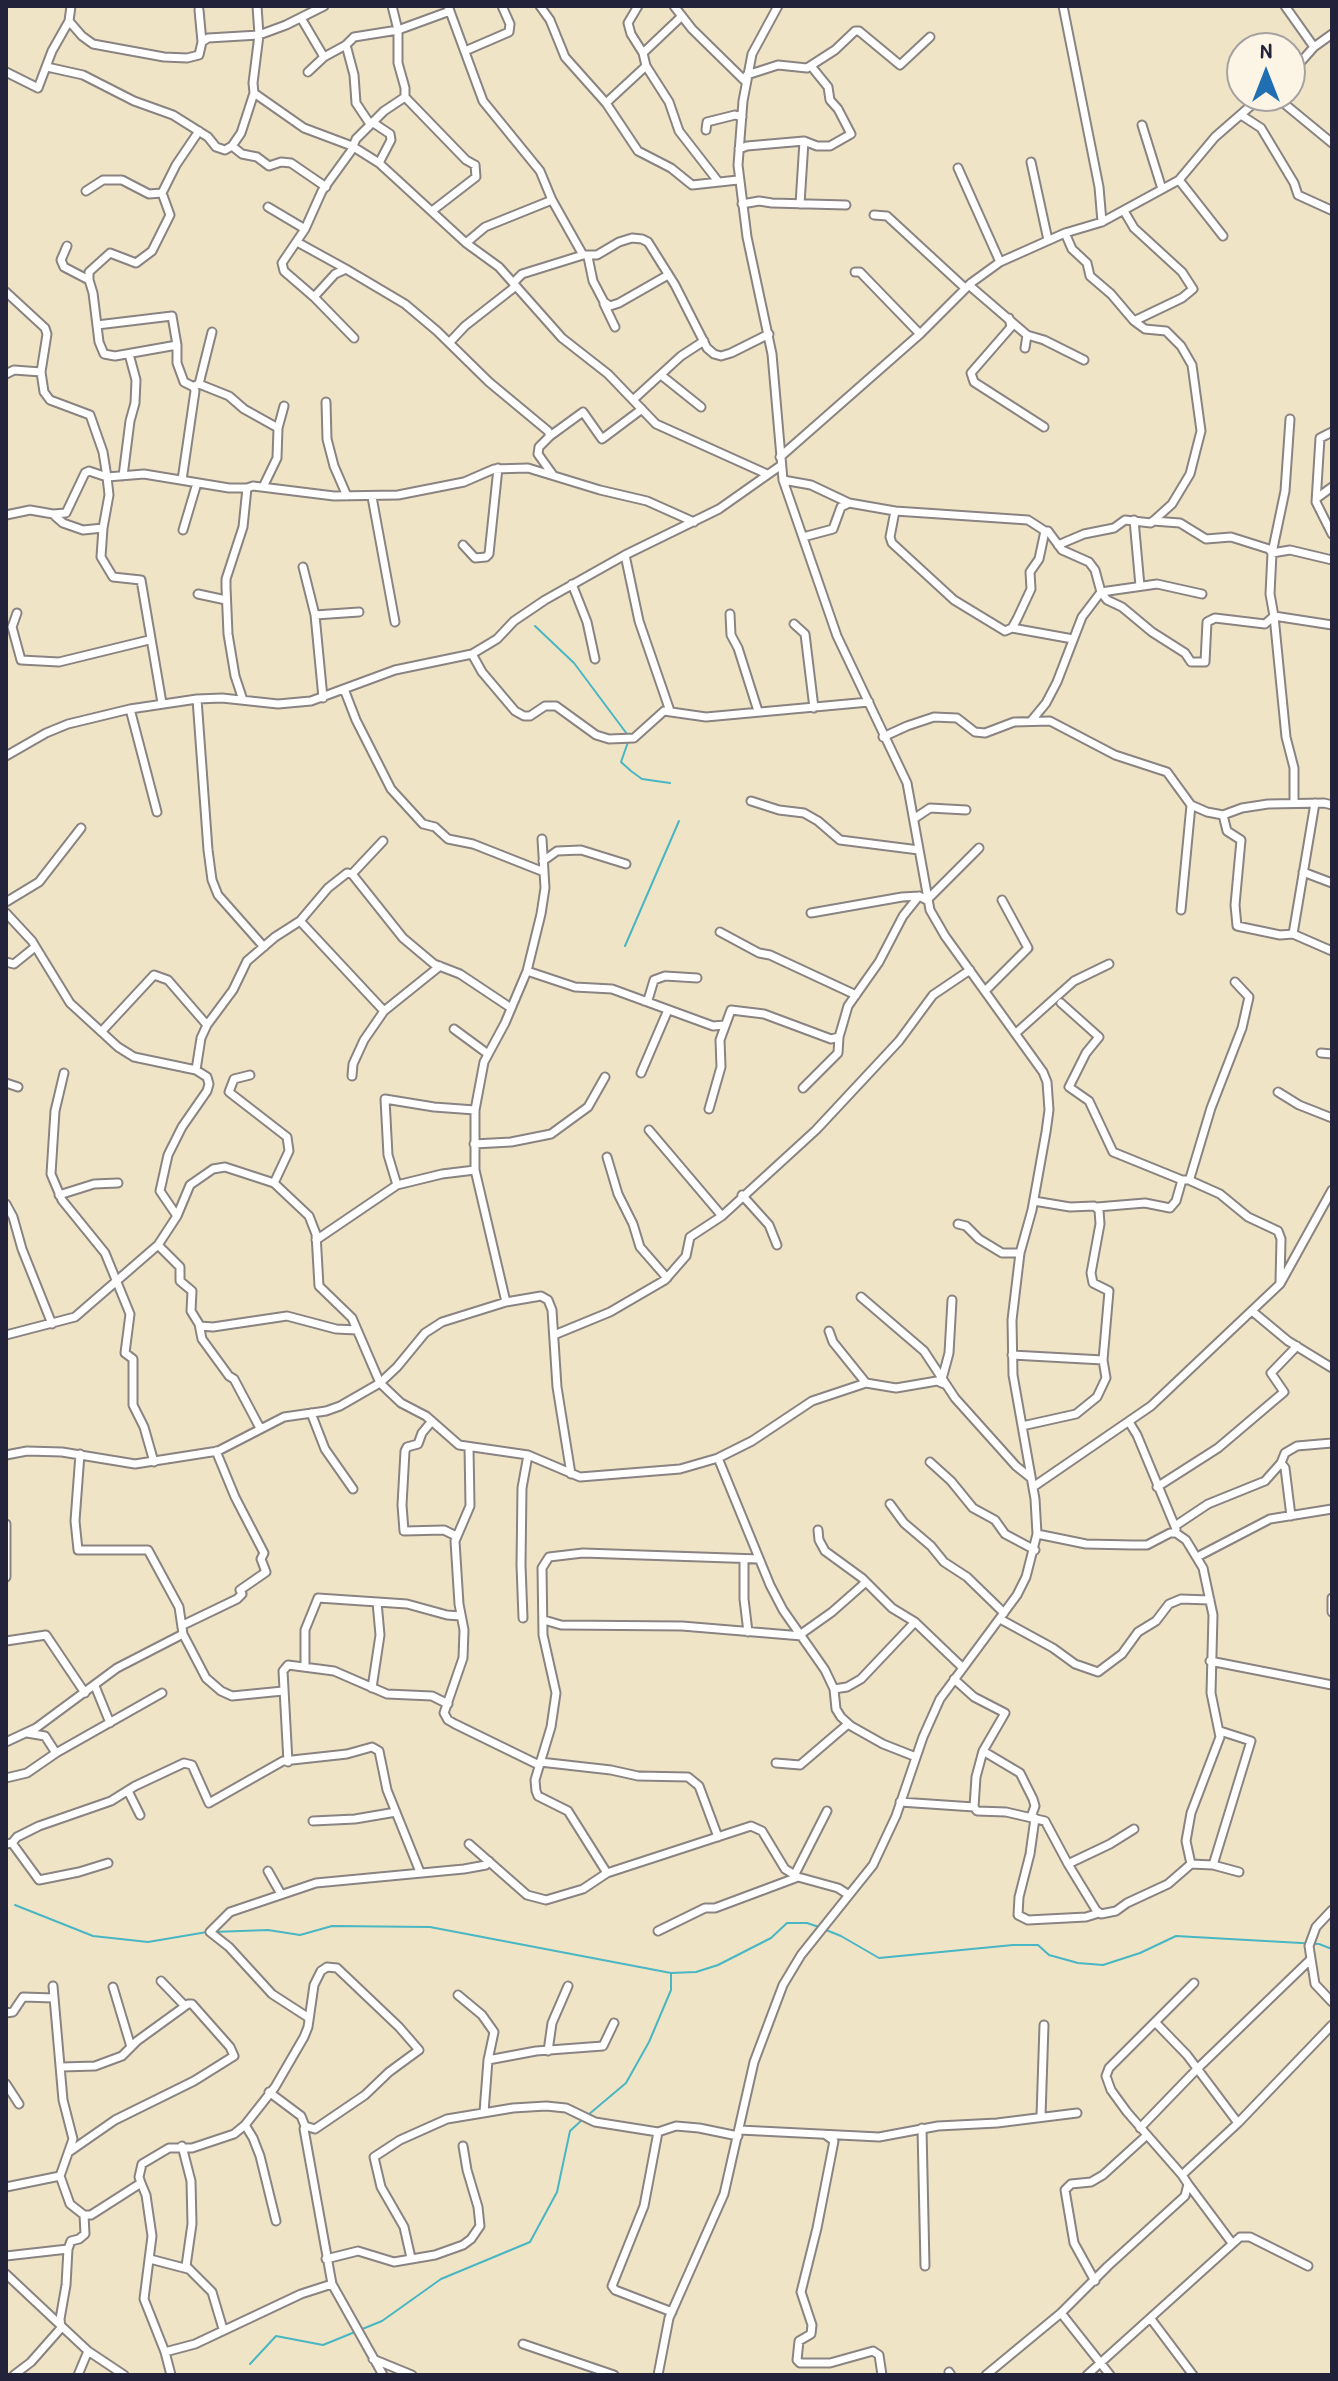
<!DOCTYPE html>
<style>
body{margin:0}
#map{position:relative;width:1338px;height:2381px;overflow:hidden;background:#f0e4c7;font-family:"Patrick Hand",sans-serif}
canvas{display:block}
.frame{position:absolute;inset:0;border:8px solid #22223b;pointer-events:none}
.north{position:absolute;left:1226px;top:32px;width:80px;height:80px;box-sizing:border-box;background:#fcf5e5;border:2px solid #a5a1a1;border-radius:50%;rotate:0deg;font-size:22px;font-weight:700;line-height:32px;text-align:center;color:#22223b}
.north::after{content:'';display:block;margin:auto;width:28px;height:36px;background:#1f6fb2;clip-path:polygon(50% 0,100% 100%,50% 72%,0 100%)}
</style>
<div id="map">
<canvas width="1338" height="2381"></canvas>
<div class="frame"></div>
<div class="north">N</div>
</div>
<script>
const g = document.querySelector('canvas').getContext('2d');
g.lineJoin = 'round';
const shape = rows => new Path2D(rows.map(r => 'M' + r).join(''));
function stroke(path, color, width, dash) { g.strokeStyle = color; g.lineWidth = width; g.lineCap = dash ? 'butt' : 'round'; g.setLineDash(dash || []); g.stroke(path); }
const stream = shape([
 [535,626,574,663,627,734],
 [628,742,621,762,631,771,642,779,670,783],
 [625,946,679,821],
 [15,1905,93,1936,148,1942,207,1932],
 [826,1930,841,1936,879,1958,1013,1945,1038,1945,1049,1955,1078,1963,1103,1965,1140,1953,1176,1936,1319,1944,1332,1949],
 [213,1932,268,1930,300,1935,332,1926,430,1927,671,1973,696,1972,718,1965,771,1938,787,1923,807,1923,819,1927],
 [588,2115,626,2083,649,2042,671,1990,671,1973],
 [250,2364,276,2336,323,2345,382,2321,441,2279,530,2242,557,2192,570,2131,583,2119]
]);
const minor = shape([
 [71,6,69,21,82,36,93,44,164,57,187,58,199,55,202,42,199,10],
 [392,6,398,30,398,63,405,88,405,97,466,160,475,165],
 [448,6,483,101,540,171,552,200,583,255],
 [540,6,550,20,565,57,606,103,638,151,671,168,692,185,738,180],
 [674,6,692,29,746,82],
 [1063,6,1099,187,1102,222],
 [1285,6,1314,47],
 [301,18,324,57],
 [202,42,208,38,259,35,286,25,324,6],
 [346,45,354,75,356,103,370,124],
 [465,51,509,32,510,24,502,6],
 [643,53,682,16],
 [646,66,669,102,679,131,717,180],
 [47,67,83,75,134,101,173,115,208,137,216,147,225,150,232,146,241,133,254,93,253,83,259,35,257,6],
 [6,72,38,88,52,51,69,21],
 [308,72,324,57,346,45,354,37,398,30,450,11],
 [1290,74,1314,47,1332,34],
 [747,75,778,65,807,68,835,50,855,31,859,31,900,65,930,37],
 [254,93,304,128,352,146,379,163,466,243,499,267,562,338,608,374,656,424,767,474],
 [1275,96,1332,143],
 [606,103,646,66,643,53,631,34,628,23,638,6],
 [1241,115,1261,128,1294,183,1298,195,1331,210],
 [372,122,390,134,391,140,379,163],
 [1142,125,1162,189],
 [706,130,707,122,735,115,742,117],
 [232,146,242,154,257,157,269,166,281,162,291,163,326,187],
 [739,149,747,146,804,141,817,146,830,146,851,134,838,109,830,100,828,87,811,66],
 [1031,162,1048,240],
 [958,168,1000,262],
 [1179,180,1223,236],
 [86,191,103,180,122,180,149,194,162,193,176,165,199,131],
 [162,193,170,215,152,251,136,263,110,253,89,272,89,280,93,293,99,342,104,354,115,356,177,345,177,363,184,382,194,387,195,391,182,480],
 [742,204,759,201,772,203,846,205],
 [800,204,804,141],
 [268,207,305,229],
 [432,211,476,177,475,165],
 [874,215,887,216,965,288],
 [1065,233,1072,249,1087,263,1090,276,1111,294,1134,321,1182,298,1193,289,1182,272,1134,228,1124,211],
 [297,242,346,269],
 [466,243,485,227,552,200],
 [67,246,61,260,64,267,89,280],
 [588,257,593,281,604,302,610,306,619,303,668,275],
 [855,272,860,272,920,334],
 [513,283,522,274,583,255,597,255,619,242,632,238,642,239,648,242,675,285,707,348,714,354,721,356,731,353,769,334],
 [971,283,970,286,1027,335,1025,348],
 [6,292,45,328,47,334,41,372,44,392,50,400,90,415,103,452,107,477,144,474,229,488,247,488,243,527,226,579,226,587,228,634,235,676,243,700],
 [314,297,335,274,346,269,405,304,437,331,489,382,548,431,550,436,539,447,538,454,553,475],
 [604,304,615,327],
 [1009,318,1011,327,971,373,974,382,1044,427],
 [97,325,172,316,177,345],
 [1027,335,1044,340,1084,360],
 [354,338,314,297,284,271,282,263,305,229,322,191,351,151,356,139,384,111,405,97],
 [449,343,465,326,516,286],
 [6,374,14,370,41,372],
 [661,375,701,407],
 [199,384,229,396,244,409,278,428],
 [195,386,199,384,212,332],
 [634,399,681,356,704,341],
 [326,402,327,439,334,466,347,496],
 [1290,419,1285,491,1272,553,1270,594,1274,616,1332,625],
 [1332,432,1320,438,1316,502,1332,534],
 [550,436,583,412,602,439,642,409],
 [780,457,920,334,971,283,1000,262,1065,233,1102,222,1179,180,1215,137,1262,96],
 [123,476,130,421,135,403,136,380,129,354],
 [783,480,811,485,849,503,895,511,1028,520,1045,531,1048,531,1062,550,1089,562,1095,570,1101,592,1107,600,1122,607,1152,632,1185,653,1191,662,1205,662,1207,622,1215,618,1265,624,1274,616,1286,737,1294,768,1294,803],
 [263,487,277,458,278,428,284,406],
 [247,488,253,486,334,496,398,495,464,482,494,469,528,468,600,490,647,501,694,522],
 [372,497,395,622],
 [1317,498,1332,487],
 [895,511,890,537,892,543,954,600,1005,631,1012,628,1017,619,1031,589,1030,572,1039,559,1045,531],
 [6,515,30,510,53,514,66,513,85,473,89,471,107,477,109,495,103,528,101,557,113,577,141,580,162,703],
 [55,516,63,523,83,530,103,528],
 [1134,520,1140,586],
 [1153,521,1180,523,1206,539,1231,537,1269,549,1272,553,1290,550,1332,560],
 [183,530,197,483],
 [803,537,833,529,841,507,849,503],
 [463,545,475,558,486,557,489,554,498,468],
 [1058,545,1084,534,1114,528,1125,520,1151,523,1172,504,1190,474,1201,431,1192,365,1181,346,1166,331,1145,329,1134,321],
 [625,555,639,621,670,711],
 [303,567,315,615,323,698],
 [572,584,587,622,595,659],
 [198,594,226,600],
 [17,613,12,627,21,660,59,662,149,640],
 [730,614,731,635,738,648,758,711],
 [315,615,359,612],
 [794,624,805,634,814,708],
 [1012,628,1073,639],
 [472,654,482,672,515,711,524,716,530,716,545,706,556,706,596,735,609,739,634,738,664,711,706,717,869,702],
 [344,689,356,720,391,789,423,824,435,827,448,839,473,844,544,872],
 [197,699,208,850,212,880,218,895,264,947],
 [130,709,157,812],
 [1032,720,1046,703,1057,682,1082,617,1101,592,1157,584,1202,594],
 [883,737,907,726,934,717,957,718,975,732,985,733,1014,722,1050,721,1115,755,1167,772,1191,805,1207,812,1223,815,1242,808,1268,804,1324,803,1332,805],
 [6,756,46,733,68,724,130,709,197,699,222,698,278,704,311,701,395,670,472,654,497,639,514,621,545,600,625,555,719,509,780,466],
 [751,801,779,810,804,813,818,821,840,840,919,850],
 [1223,815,1227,831,1241,840,1235,905,1237,926,1280,935,1293,934,1332,951],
 [915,818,930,808,966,810],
 [543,861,557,851,581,850,626,864],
 [1303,872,1332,883],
 [352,874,383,841],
 [6,902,39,882,81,828],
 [1181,910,1191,805],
 [6,913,32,941,70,1003,118,1047,134,1057,196,1070,207,1077,209,1084,207,1091,182,1127,168,1155,160,1191,177,1216,158,1245,75,1317,6,1335],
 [811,913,902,897,919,896,927,900,979,848],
 [300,921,384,1011,440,966],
 [720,932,759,953,770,955,856,995],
 [1293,934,1315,803],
 [6,962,14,964,35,947],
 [527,971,575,987,612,989,713,1026,725,1025],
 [1235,982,1249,997,1242,1028,1211,1108,1190,1178,1191,1181,1220,1194,1248,1217,1278,1231,1281,1239,1280,1282],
 [985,991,1028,948,1002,900],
 [644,1001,648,1000,654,980,665,976,697,978],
 [1061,1003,1099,1037,1086,1053,1069,1087,1089,1101,1113,1152,1182,1180,1190,1180],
 [454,1029,488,1054],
 [102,1031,154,975,168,980,207,1025],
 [1016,1033,1074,981,1109,964],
 [1321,1053,1332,1054],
 [196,1070,201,1038,207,1025,233,990,247,961,275,937,300,921,328,888,347,873,352,874,403,938,434,964,460,974,511,1008],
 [64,1073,55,1111,51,1174,62,1200,105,1253,130,1314,125,1353,133,1359,133,1405,144,1427,154,1462],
 [641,1073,668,1010],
 [250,1075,234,1079,229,1092,287,1137,289,1151,274,1183],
 [352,1076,353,1064,364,1040,384,1011],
 [6,1083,18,1087],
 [803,1088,838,1053,839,1037,848,1006,879,962,903,916,919,896],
 [1278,1092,1299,1105,1332,1118],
 [709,1109,721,1067,720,1040,731,1010,764,1014,831,1039,839,1037],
 [649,1130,722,1216],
 [474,1144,511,1142,551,1134,588,1107,605,1077],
 [607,1157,618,1194,633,1224,640,1247,667,1278],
 [397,1185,388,1155,385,1099,434,1107,475,1110],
 [59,1195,94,1184,118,1183],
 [742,1195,769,1225,777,1245],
 [6,1204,13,1217,22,1249,52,1324],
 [1097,1207,1145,1203,1170,1208,1176,1201,1182,1180],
 [177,1216,190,1185,213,1169,225,1167,274,1183,309,1216,316,1234,319,1286,352,1318,380,1383,401,1403,426,1416,459,1445,528,1455,580,1477,680,1469,718,1458,752,1441,812,1401,866,1383,896,1388,937,1381,944,1384],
 [958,1224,966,1226,979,1239,1002,1253,1020,1253],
 [316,1240,397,1185,442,1174,475,1170],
 [158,1245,180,1267,180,1281,192,1291,191,1311,199,1324,202,1339,229,1376,234,1379,260,1428],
 [861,1297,924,1351,955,1398,1016,1466,1031,1478],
 [506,1302,475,1170,475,1110,484,1062,505,1023,527,971,541,914,545,888,542,839],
 [1252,1311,1288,1341,1332,1368],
 [200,1326,213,1327,287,1316,336,1329,357,1330],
 [829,1331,833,1342,866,1383],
 [554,1335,610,1312,665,1280,686,1256,690,1237,722,1216,816,1130,899,1041,933,995,970,970],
 [1012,1355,1103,1360],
 [942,1379,949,1353,952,1300],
 [311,1413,325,1449,353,1489],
 [432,1421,422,1433,418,1444,407,1447,405,1451,402,1505,404,1531,444,1530,456,1536],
 [1129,1422,1137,1435,1176,1529],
 [1022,1426,1076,1414,1097,1397,1106,1378,1103,1360,1109,1291,1093,1283,1091,1273,1100,1224,1099,1210,1094,1206,1070,1207,1034,1201],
 [469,1447,470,1506,455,1541,459,1604,464,1630,463,1658,444,1713,448,1720,455,1724,539,1765],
 [80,1454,75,1521,78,1550,148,1550,179,1607,183,1634,206,1678,221,1691,232,1696,283,1691],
 [6,1455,27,1451,62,1452,135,1464,218,1451,284,1417,326,1411,340,1406,380,1383,397,1367,425,1333,442,1322,506,1302,541,1296,548,1300,552,1310,557,1387,571,1474],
 [718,1458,770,1585,783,1610,825,1670,834,1689,836,1709,841,1717,851,1726,883,1744,916,1757],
 [930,1462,951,1481,973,1508,995,1520,1005,1534,1035,1550],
 [1281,1463,1285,1468,1291,1516],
 [1033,1487,1151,1406,1280,1284,1332,1190],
 [1157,1487,1218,1448,1284,1392,1271,1373,1297,1346],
 [890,1504,904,1523,931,1546,944,1562,967,1577,1004,1613],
 [6,1524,6,1577],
 [1175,1526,1208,1504,1265,1481,1281,1463,1285,1453,1297,1446,1332,1443],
 [818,1530,819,1540,825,1551,862,1578,892,1608,915,1622,963,1668],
 [1037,1534,1086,1544,1132,1545,1147,1545,1170,1533,1176,1533,1186,1540,1203,1568,1213,1615,1211,1693,1220,1737,1191,1813,1186,1841,1191,1864,1213,1865,1239,1872],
 [1197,1557,1270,1519,1332,1509],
 [744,1559,744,1599,748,1632],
 [1332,1598,1332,1612],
 [523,1618,521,1565,522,1488,528,1455],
 [1000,1619,1053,1648,1075,1664,1098,1672,1122,1654,1138,1632,1156,1621,1169,1604,1181,1599,1210,1600],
 [544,1620,561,1625,682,1626,802,1636],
 [183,1625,237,1599,242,1594,240,1590,266,1572,261,1559,264,1553,235,1497,216,1451],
 [801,1634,832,1612,866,1582],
 [6,1641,46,1635,85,1693],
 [1210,1661,1332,1685],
 [305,1667,305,1630,318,1598,407,1604,447,1615,460,1616],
 [954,1679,974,1697,1005,1713,983,1751,976,1777,974,1807],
 [95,1686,110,1723],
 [372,1688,380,1635,377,1602],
 [834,1689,847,1687,861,1679,915,1622],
 [27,1733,45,1736,56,1753],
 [6,1742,36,1728,117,1668,183,1634],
 [983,1751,1020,1773,1033,1799,1035,1806,1031,1817],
 [288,1762,283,1671,288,1665,334,1671,387,1694,432,1696,448,1704],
 [540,1762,611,1770,638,1776,688,1777,699,1786,718,1837],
 [776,1763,800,1765,848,1724],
 [6,1778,27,1773,56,1753,162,1693],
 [128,1791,140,1815],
 [900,1802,974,1807,977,1811,1006,1812,1045,1821,1068,1864,1096,1910,1101,1914,1116,1911,1127,1903,1168,1884,1191,1864],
 [1035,1818,1030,1854,1019,1897,1018,1915,1028,1920,1086,1917,1099,1913],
 [313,1821,355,1819,396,1812],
 [12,1843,39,1880,79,1872,108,1863],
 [6,1844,12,1843,17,1837,39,1826,111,1801,135,1786,184,1763,192,1765,209,1803,283,1761,347,1754,372,1747,379,1751,387,1790,420,1872],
 [469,1844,527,1895,546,1900,583,1889,607,1873,751,1826,762,1831,785,1869,798,1877,838,1888,849,1895],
 [1068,1864,1110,1844,1134,1829],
 [1213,1865,1251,1741,1220,1731],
 [268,1871,281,1894],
 [607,1873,568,1811,538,1796,536,1791,535,1780,551,1727,556,1693,543,1635,542,1568,549,1557,583,1553,759,1559],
 [795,1874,827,1811],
 [1332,1910,1316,1927,1309,1946,1315,1984,1332,2002],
 [658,1931,705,1908,715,1908,798,1877],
 [161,1981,184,2005],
 [113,1987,131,2047],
 [458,1995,482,2015,494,2032,488,2060,484,2112],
 [6,2013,13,2012,23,1997,54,1998],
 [309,2018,272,1994,229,1947,210,1932,230,1912,316,1883,464,1869,486,1865,489,1861],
 [1156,2023,1187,2055,1238,2123],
 [548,2051,552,2023,568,1986],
 [488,2060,536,2051,603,2046,614,2023],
 [61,2067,95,2066,122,2056,137,2041,188,2004,192,2004,230,2047,234,2056,194,2081,115,2120,69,2152],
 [6,2084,19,2104],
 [269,2092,301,2116,305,2126],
 [1041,2116,1044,2025],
 [245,2125,253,2138,260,2156,276,2221],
 [922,2128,925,2266],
 [1140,2128,1197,2069,1311,1959],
 [740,2130,879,2137,938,2126,997,2123,1077,2113],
 [658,2132,644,2206,612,2286,615,2290,672,2312],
 [826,2135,834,2141,817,2228,801,2292,812,2325,811,2334,799,2341,797,2360,800,2363,830,2363,873,2351,879,2355,882,2375],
 [182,2146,191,2181,192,2224,186,2266,212,2292,223,2329],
 [1182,2175,1238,2123,1332,2025],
 [60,2176,70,2204,84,2215],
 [141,2183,146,2195,152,2236,144,2299,165,2352,171,2375],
 [1188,2184,1232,2243],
 [6,2187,60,2176,73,2139,63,2100,53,1986],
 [6,2256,68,2249,71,2241,79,2239,85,2234,84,2215,91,2215,141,2183,139,2177,142,2164,169,2148,192,2148,234,2134,245,2125,275,2087,304,2037,308,2027,314,1985,321,1971,327,1967,337,1968,399,2027,419,2050,389,2072,365,2095,315,2129,305,2126,304,2129,332,2284,383,2375],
 [411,2258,404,2227,381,2187,374,2157,400,2140,447,2119,513,2108,546,2106,566,2108,595,2122,658,2132,676,2126,699,2128,738,2136],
 [150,2259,188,2269],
 [326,2259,358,2251,394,2262,435,2255,463,2245,471,2239,480,2226,478,2207,467,2170,463,2146],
 [6,2274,88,2351,124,2375],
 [1095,2281,1074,2243,1065,2190,1071,2184,1091,2182,1103,2175,1146,2136],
 [1061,2313,1110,2375],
 [1151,2319,1193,2375],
 [523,2344,614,2375],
 [165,2352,195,2344,301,2294,332,2284],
 [373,2359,412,2375],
 [949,2372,951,2375],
 [14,2375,31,2362,61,2328,60,2319,66,2285,68,2249],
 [78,2375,88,2351],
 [658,2375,669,2318,724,2194,754,2062,783,1985,801,1955,873,1865,896,1816,923,1737,940,1699,1017,1595,1026,1577,1037,1534,1035,1499,1013,1375,1012,1320,1020,1253,1032,1210,1046,1132,1049,1110,1047,1082,1043,1072,945,936,930,910,907,783,837,636,783,480,772,354,747,237,738,165,743,101,752,54,778,6],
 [986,2375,1061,2313,1108,2266,1185,2196,1188,2184,1182,2175,1127,2112,1111,2090,1106,2076,1109,2068,1194,1983],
 [1087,2375,1240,2237,1250,2237,1308,2266]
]);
stroke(stream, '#48b6c3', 2);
stroke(minor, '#898381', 11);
stroke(minor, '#fff', 7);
</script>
